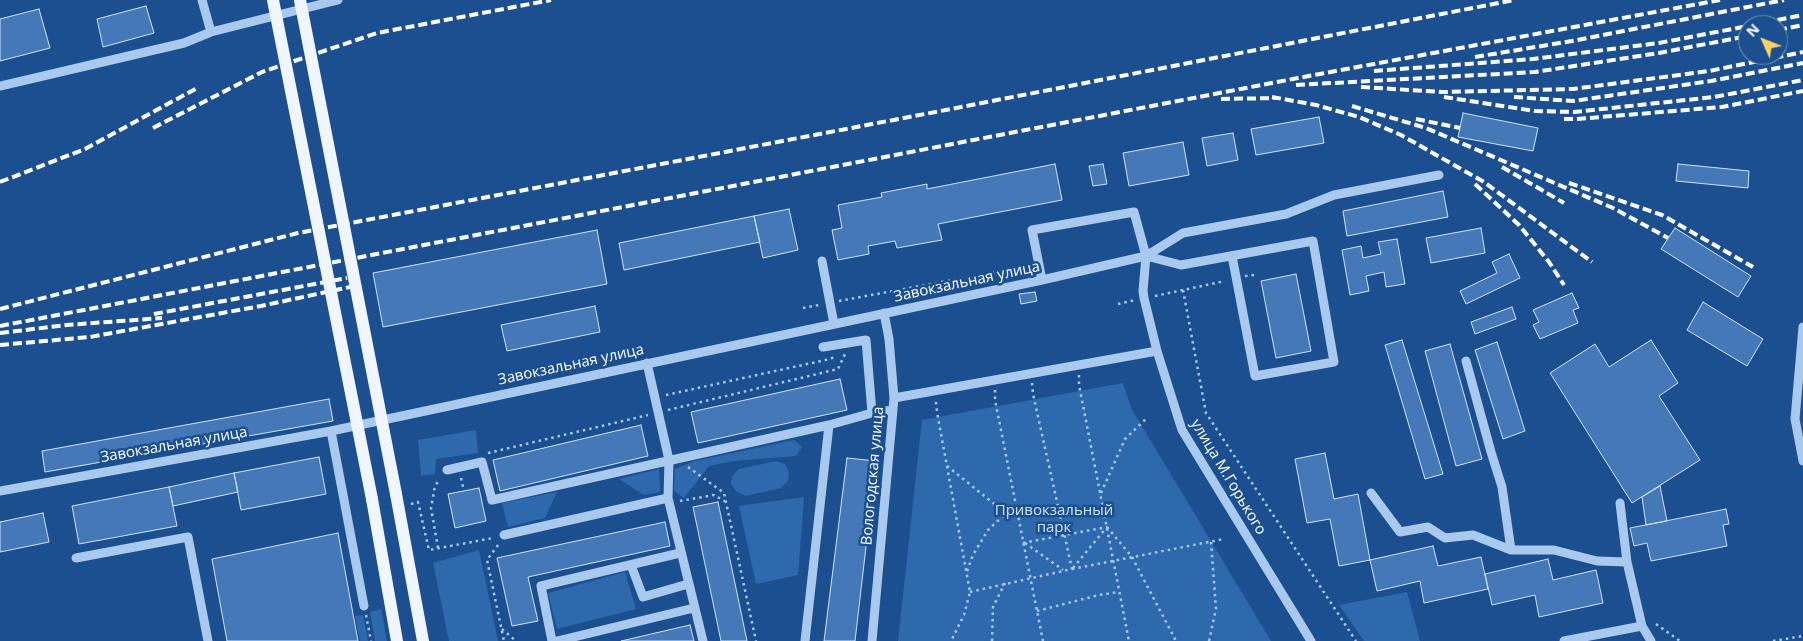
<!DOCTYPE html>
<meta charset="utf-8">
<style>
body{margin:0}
#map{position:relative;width:1803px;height:641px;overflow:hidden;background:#1b4f8f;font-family:"Open Sans",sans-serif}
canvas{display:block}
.north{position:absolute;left:1738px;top:15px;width:50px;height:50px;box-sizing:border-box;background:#1b4f8f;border:1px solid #7695bc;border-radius:50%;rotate:314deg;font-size:14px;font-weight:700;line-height:20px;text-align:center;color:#fff}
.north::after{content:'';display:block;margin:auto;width:18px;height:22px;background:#ffd166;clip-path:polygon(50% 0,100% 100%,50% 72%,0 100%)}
</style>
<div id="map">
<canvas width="1803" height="641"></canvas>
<div class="north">N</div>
</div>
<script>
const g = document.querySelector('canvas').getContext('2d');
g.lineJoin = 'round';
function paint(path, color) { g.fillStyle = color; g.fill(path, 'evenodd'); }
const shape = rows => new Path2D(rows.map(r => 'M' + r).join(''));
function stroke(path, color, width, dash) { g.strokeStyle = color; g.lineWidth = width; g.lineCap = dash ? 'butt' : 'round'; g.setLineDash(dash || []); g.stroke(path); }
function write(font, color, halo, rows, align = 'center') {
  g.font = font + ' "Open Sans",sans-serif'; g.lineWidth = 5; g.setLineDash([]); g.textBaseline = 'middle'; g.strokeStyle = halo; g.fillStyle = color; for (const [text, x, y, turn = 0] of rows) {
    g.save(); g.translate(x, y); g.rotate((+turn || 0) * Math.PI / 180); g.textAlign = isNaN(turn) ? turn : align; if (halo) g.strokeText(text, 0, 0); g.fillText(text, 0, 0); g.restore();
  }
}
const green = shape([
 [1123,383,1131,408,1271,641,898,641,922,420],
 [476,430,478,453,436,459,435,474,421,476,418,440],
 [794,440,802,447,796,456,733,461,709,466,684,498,674,491,675,469,695,461],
 [776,461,785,464,789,472,788,481,781,488,746,496,737,492,731,484,732,476,739,469],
 [659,469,660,492,644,495,619,479],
 [557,492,545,518,508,527,502,503],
 [804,497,798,575,756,584,739,506],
 [479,550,498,641,449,641,433,563],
 [625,572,636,609,557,629,548,593],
 [1407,592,1420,641,1364,641,1339,605],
 [381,609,387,641,375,641,370,612],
 [363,615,368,641,360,641,355,616]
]);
const building = shape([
 [146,6,154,33,103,47,97,19,146,6],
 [39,9,50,48,0,61,0,19,39,9],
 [1463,113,1538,128,1533,151,1458,137,1463,113],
 [1319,117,1324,143,1256,155,1251,129,1319,117],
 [1233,133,1238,160,1207,166,1202,138,1233,133],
 [1183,142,1189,175,1129,186,1123,153,1183,142],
 [1055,164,1062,200,938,224,942,240,897,248,895,241,868,246,869,254,838,260,832,230,842,228,838,205,882,197,881,193,927,184,927,189,1055,164],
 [1103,164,1107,184,1093,186,1089,166,1103,164],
 [1678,164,1749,171,1748,188,1676,181,1678,164],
 [1443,191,1448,217,1347,236,1343,211,1443,191],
 [789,209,798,250,763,258,754,216,789,209],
 [754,216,760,242,624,270,619,243,754,216],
 [1481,228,1485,253,1431,263,1426,238,1481,228],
 [1675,228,1751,276,1738,297,1661,249,1675,228],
 [597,230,607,284,383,327,373,273,597,230],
 [1397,239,1405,284,1386,287,1384,272,1366,276,1369,291,1350,295,1342,250,1361,246,1363,258,1381,254,1378,242,1397,239],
 [1509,254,1520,278,1466,304,1460,291,1497,273,1492,262,1509,254],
 [1296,274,1311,351,1276,358,1261,281,1296,274],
 [1035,292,1037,301,1021,304,1019,294,1035,292],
 [1572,293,1579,308,1573,310,1578,323,1540,339,1533,325,1539,322,1533,310,1572,293],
 [1703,302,1763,339,1747,366,1687,330,1703,302],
 [595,306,600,332,507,351,501,325,595,306],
 [1512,307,1516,319,1475,334,1471,322,1512,307],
 [1402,340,1443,474,1425,479,1385,345,1402,340],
 [1651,340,1678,383,1659,396,1700,460,1632,503,1550,373,1595,344,1609,367,1651,340],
 [1497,342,1525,431,1503,439,1475,350,1497,342],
 [1450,344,1482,459,1456,466,1425,351,1450,344],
 [840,379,847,410,698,443,691,412,840,379],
 [329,399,333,421,45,472,42,451,329,399],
 [641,425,648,456,500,491,493,460,641,425],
 [1325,453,1334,499,1358,494,1370,560,1339,566,1330,519,1307,523,1295,459,1325,453],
 [319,457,326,494,241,510,234,473,319,457],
 [847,458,876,461,855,641,824,641,847,458],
 [234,473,238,492,173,506,169,487,234,473],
 [1660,486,1667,521,1646,525,1642,497,1660,486],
 [169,487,177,526,79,544,72,506,169,487],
 [479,488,486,521,455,528,448,494,479,488],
 [718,502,747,641,721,641,693,507,718,502],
 [1726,509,1729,524,1723,525,1727,546,1651,561,1647,543,1634,546,1630,528,1726,509],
 [43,513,49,542,0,552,0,522,43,513],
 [665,522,670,546,528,577,538,621,512,626,497,558,665,522],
 [338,533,358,641,227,641,212,559,338,533],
 [1433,546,1438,566,1481,557,1488,589,1424,603,1420,581,1377,591,1370,560,1433,546],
 [1548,559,1553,580,1596,570,1603,603,1539,617,1535,595,1492,605,1485,574,1548,559],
 [690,625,694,641,621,641,690,625]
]);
const path = shape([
 [1245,276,1254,275],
 [1183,290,1206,413,1356,641],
 [1155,296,1225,281],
 [839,301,1028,266],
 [1118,304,1135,300],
 [803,308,819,305],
 [1079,375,1079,385,1129,641],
 [995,390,995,400,1043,641],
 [666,395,830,359,834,357],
 [936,402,937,412,970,592,964,615,951,641],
 [668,410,838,369,845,354],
 [488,453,648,415],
 [947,466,1008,515],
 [688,467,724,493,756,641],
 [461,478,464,491],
 [1101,493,1125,439,1147,418],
 [680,501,714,495,726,502],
 [411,504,418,502,429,550,493,538],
 [1107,527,1132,557,1176,641],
 [1023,543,1107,527],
 [1025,543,1063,570],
 [498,545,487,560,504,641],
 [438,548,431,508,435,486,440,479],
 [1073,568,1106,528],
 [1072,569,1224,539],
 [967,571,973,555,988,530,1003,516,1017,513],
 [970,592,1072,569,1033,394,1032,383],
 [1037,611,1099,595,1119,592],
 [366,615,371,641],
 [1656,624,1680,641],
 [502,629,516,641],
 [992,641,993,607,1005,583],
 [1209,641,1216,609,1211,542],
 [1773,641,1803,636]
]);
const minor = shape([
 [202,0,211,32],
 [0,86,184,43,211,32,338,0],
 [1146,256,1181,265,1313,241,1334,362,1255,376,1232,256],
 [822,261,834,324],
 [1042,280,1032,230,1134,212,1146,256,1143,291,1144,298,1157,351,1182,430,1311,641],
 [1803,327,1795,419,1803,461],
 [823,347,866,340,872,413],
 [1466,361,1491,452,1502,487,1511,550],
 [647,363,669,460,668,498,703,641],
 [894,398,1157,351],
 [331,431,364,606],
 [447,470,482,462,492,500,829,425],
 [0,491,331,431,1042,280,1146,256,1183,233,1286,214,1334,195,1439,175],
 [1371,493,1400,532,1428,527,1445,538,1473,535,1511,550,1554,550,1597,561,1627,562,1642,626,1651,641],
 [1620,503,1627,562],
 [504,535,668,498],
 [76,558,188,537,208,641],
 [631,565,643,597,688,584],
 [552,641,541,586,680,553],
 [557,641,694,608],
 [805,641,829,425,872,413,893,410],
 [872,641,894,398,889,339,884,313],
 [1564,641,1642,626]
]);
const major = shape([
 [396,494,423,641],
 [372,499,397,641]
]);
const rail = shape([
 [1752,25,1803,15],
 [1778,30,1803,25],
 [1475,57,1572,41,1784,0],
 [1374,71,1533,59,1659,43,1748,26],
 [1296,85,1535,72,1659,53,1748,36],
 [1361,87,1443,92,1573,89,1709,71,1803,52],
 [1272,97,1316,105,1359,117,1401,135,1484,182,1592,262],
 [1444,97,1535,111,1574,112,1714,97,1803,80],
 [1514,97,1573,101,1711,81,1803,63],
 [1221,99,1278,98],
 [1352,106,1426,128,1613,208,1668,238],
 [1416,119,1460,128],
 [1564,119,1577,119,1722,107,1803,91],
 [153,128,262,72,377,33,551,0],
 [1502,167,1564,203],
 [0,182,85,149,199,87],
 [1569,183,1662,215,1753,267],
 [1475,184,1519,225,1549,262,1564,285],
 [0,309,298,233,925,114,1514,0],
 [154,314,347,278],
 [0,326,1298,78,1720,0],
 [0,333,67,325,162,318],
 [0,345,90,337,261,306,350,287]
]);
const majorBridge = shape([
 [273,0,372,499],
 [300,0,396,494]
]);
const streetNames = [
 ["Завокзальная улица",967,282,-12],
 ["Завокзальная улица",571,365,-12],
 ["Завокзальная улица",174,445,-10],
 ["Вологодская улица",873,476,-85],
 ["улица М.Горького",1228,477,59]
];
const parkNames = [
 ["Привокзальный",1054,511],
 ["парк",1054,528]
];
paint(green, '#2e69ad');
paint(building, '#4478b7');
stroke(building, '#cfe3fa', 1);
stroke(path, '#a9c9ee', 2.5, [2.5, 4]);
stroke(minor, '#a9c9ee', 9);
stroke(major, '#f0f6ff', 12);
stroke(rail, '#fff', 4, [9, 4]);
stroke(majorBridge, '#f0f6ff', 12);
write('15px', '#fff', '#1b4f8f', streetNames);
write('15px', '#cfe3fa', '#1b4f8f', parkNames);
</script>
